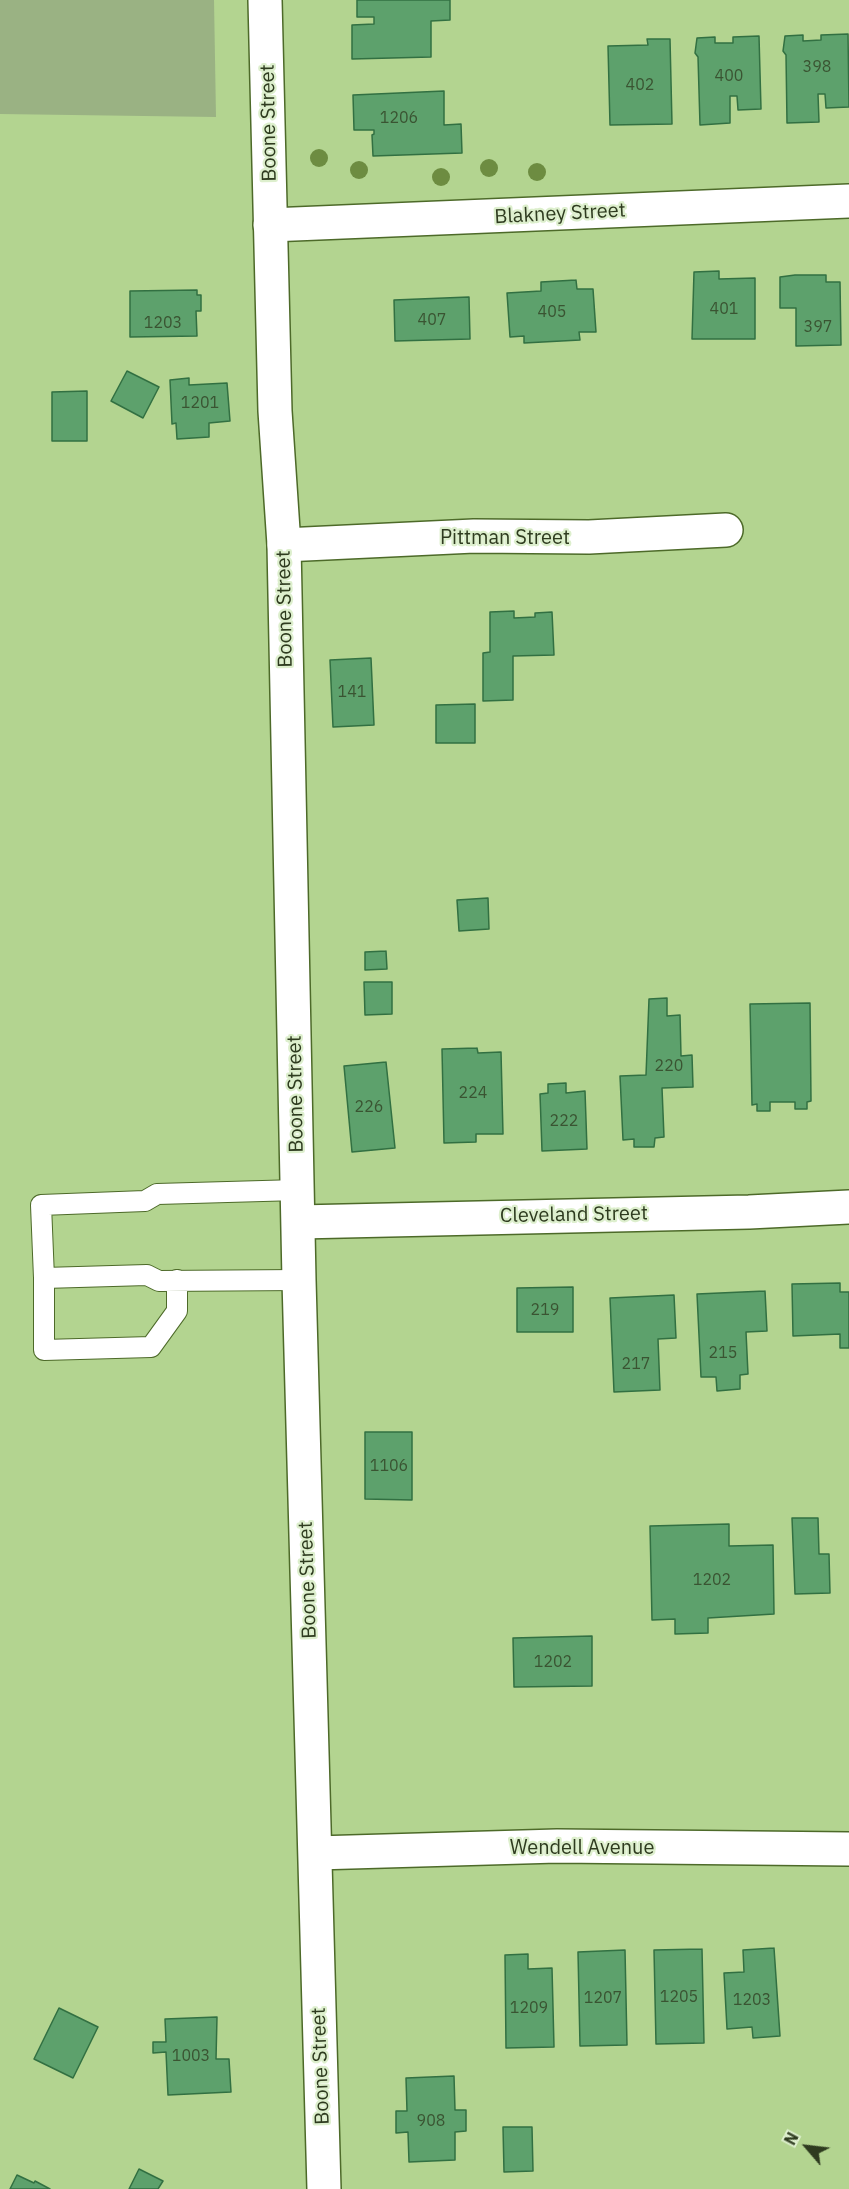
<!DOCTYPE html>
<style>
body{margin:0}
#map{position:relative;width:849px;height:2189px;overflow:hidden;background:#b3d490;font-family:"IBM Plex Sans",sans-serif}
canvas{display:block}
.north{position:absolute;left:777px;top:2117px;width:60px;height:60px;-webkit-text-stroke:4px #ddefcd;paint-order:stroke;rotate:298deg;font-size:16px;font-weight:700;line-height:24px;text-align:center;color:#2e3b1f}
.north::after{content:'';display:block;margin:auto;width:21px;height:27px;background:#2e3b1f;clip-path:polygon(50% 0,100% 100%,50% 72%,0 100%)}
</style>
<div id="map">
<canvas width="849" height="2189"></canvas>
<div class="north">N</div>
</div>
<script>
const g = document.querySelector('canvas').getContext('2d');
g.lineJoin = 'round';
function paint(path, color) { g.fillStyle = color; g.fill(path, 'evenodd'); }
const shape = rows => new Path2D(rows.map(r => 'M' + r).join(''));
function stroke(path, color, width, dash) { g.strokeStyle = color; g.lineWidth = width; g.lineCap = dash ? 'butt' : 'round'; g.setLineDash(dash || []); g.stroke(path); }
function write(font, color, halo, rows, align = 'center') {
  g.font = font + ' "IBM Plex Sans",sans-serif'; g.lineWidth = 4.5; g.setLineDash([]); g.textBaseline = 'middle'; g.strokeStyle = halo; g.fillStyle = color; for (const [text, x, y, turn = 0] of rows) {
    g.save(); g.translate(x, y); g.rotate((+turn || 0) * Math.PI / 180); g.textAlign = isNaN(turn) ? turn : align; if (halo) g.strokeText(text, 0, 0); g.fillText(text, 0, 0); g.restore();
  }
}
const green = shape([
 [0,0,214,0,216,117,0,114]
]);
const building = shape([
 [357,0,450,0,450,20,431,21,431,57,352,59,352,25,374,24,374,17,357,17,357,0],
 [848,34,849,107,826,108,825,94,818,94,819,122,787,123,786,55,783,51,785,36,803,35,803,41,821,40,821,35,848,34],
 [759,36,761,109,738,110,737,96,730,96,730,123,700,125,698,57,695,53,697,38,715,37,715,43,733,43,733,37,759,36],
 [647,39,670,39,672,124,610,125,608,46,648,45,647,39],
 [444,91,444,125,461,124,462,153,373,156,372,135,374,134,374,130,354,130,353,95,444,91],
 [719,271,719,279,755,278,755,339,692,339,694,272,719,271],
 [795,275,826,275,826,282,840,282,841,345,796,346,796,308,780,308,780,277,795,275],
 [576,280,577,289,593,289,596,332,579,332,580,340,524,343,524,336,510,337,507,293,541,291,541,282,576,280],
 [197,290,197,295,201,295,201,311,196,311,197,336,130,337,130,291,197,290],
 [469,297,470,339,395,341,394,300,469,297],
 [127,371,159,387,143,418,111,401,127,371],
 [189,378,189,385,227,383,230,421,209,423,209,437,177,439,176,423,172,424,170,380,189,378],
 [87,391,87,441,52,441,52,392,87,391],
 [514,611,514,618,535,617,535,613,552,612,554,655,513,656,513,700,483,701,483,653,490,652,490,612,514,611],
 [371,658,374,725,333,727,330,660,371,658],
 [475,704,475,743,436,743,436,705,475,704],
 [488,898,489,929,459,931,457,900,488,898],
 [386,951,387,969,365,970,365,952,386,951],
 [364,982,392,982,392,1014,365,1015,364,982],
 [667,998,667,1016,680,1015,681,1056,692,1055,693,1087,662,1088,664,1137,655,1138,654,1147,634,1147,634,1139,623,1140,620,1076,646,1075,649,999,667,998],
 [810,1003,811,1101,807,1102,807,1109,795,1109,795,1102,770,1102,770,1111,757,1111,757,1104,752,1105,750,1004,810,1003],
 [477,1048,478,1053,501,1052,503,1134,476,1134,476,1142,444,1143,442,1049,477,1048],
 [386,1062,395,1148,352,1152,344,1066,386,1062],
 [566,1083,566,1093,585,1091,587,1149,542,1151,540,1094,548,1093,548,1084,566,1083],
 [840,1283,840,1292,849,1292,849,1348,840,1348,840,1334,793,1336,792,1284,840,1283],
 [573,1287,573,1332,517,1332,517,1288,573,1287],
 [765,1291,767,1331,746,1332,748,1374,740,1375,740,1389,717,1391,716,1377,701,1377,697,1294,765,1291],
 [674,1295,676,1338,658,1339,660,1390,614,1392,610,1298,674,1295],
 [365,1432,412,1432,412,1500,365,1499,365,1432],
 [792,1518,818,1518,819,1554,829,1554,830,1593,795,1594,792,1518],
 [729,1524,729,1546,773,1545,774,1614,708,1618,708,1633,675,1634,675,1619,652,1620,650,1526,729,1524],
 [592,1636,592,1686,514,1687,513,1638,592,1636],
 [774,1948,780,2036,753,2038,752,2027,727,2029,724,1973,744,1972,743,1950,774,1948],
 [702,1949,704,2043,656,2044,654,1950,702,1949],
 [625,1950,627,2045,580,2046,578,1952,625,1950],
 [528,1954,528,1969,552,1968,554,2047,506,2048,505,1955,528,1954],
 [59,2008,98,2027,73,2078,34,2059,59,2008],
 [217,2017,216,2059,229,2059,231,2092,168,2095,166,2052,153,2053,153,2042,166,2042,165,2019,217,2017],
 [454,2076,455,2110,466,2110,466,2131,455,2132,455,2160,409,2162,408,2132,396,2133,396,2111,407,2111,406,2078,454,2076],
 [503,2127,532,2127,533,2171,504,2172,503,2127],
 [139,2169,163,2181,158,2189,129,2189,139,2169],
 [17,2175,34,2183,35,2181,50,2189,10,2189,17,2175]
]);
const service = shape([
 [298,1190,157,1194,145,1201,41,1205,44,1278,147,1275,159,1281,299,1280],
 [44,1278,44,1350,151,1347,177,1311,177,1280]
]);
const minor = shape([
 [270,225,849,201],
 [284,545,474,536,589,537,726,530],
 [299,1222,749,1212,849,1207],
 [316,1853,557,1846,849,1849]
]);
const tertiary = shape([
 [265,0,275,411,284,545,299,1280,324,2189]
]);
const trees = [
 [319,158],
 [489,168],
 [359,170],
 [537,172],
 [441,177]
];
const numberNames = [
 ["398",817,67],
 ["400",729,76],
 ["402",640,85],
 ["1206",399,118],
 ["401",724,309],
 ["405",552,312],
 ["407",432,320],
 ["1203",163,323],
 ["397",818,327],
 ["1201",200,403],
 ["141",352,692],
 ["220",669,1066],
 ["224",473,1093],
 ["226",369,1107],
 ["222",564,1121],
 ["219",545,1310],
 ["215",723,1353],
 ["217",636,1364],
 ["1106",389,1466],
 ["1202",712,1580],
 ["1202",553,1662],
 ["1205",679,1997],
 ["1207",603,1998],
 ["1203",752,2000],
 ["1209",529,2008],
 ["1003",191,2056],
 ["908",431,2121]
];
const streetNames = [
 ["Boone Street",269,123,-91],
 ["Blakney Street",560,214,-3],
 ["Pittman Street",505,538],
 ["Boone Street",285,609,-91],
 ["Boone Street",296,1094,-91],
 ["Cleveland Street",574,1215,-1],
 ["Boone Street",308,1580,-92],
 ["Wendell Avenue",582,1848],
 ["Boone Street",321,2066,-92]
];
paint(green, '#9ab283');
paint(building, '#5da16c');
stroke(building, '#327042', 1.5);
stroke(service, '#4d6a29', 22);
stroke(minor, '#4d6a29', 36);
stroke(tertiary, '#4d6a29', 36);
stroke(service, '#fff', 20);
stroke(minor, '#fff', 33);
stroke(tertiary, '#fff', 33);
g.fillStyle = '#6d8c41';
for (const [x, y] of trees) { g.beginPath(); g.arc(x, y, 9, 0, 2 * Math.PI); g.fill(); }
write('16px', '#3a5432', null, numberNames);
write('20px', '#2e3b1f', '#ddefcd', streetNames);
</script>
